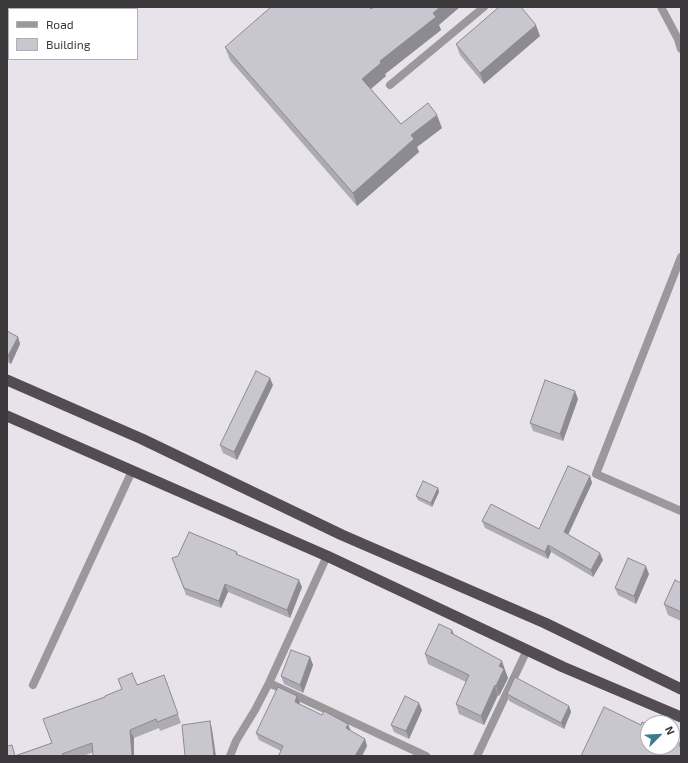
<!DOCTYPE html>
<style>
body{margin:0}
#map{position:relative;width:688px;height:763px;overflow:hidden;background:#e8e3eb;font-family:"Exo 2",sans-serif}
canvas{display:block}
.frame{position:absolute;inset:0;border:8px solid #3a383b;pointer-events:none}
.legend{position:absolute;left:8px;top:8px;width:130px;height:52px;box-sizing:border-box;background:#fff;border:1px solid #b0afb1;margin:0;padding:5px 7px;list-style:none;font-size:12px;color:#3a383b}
.legend li{display:flex;align-items:center;gap:8px;height:20px}
.legend b{width:20px;border:1px solid #b0afb1}
.north{position:absolute;left:640px;top:715px;width:40px;height:40px;box-sizing:border-box;background:#fff;border:1px solid #b0afb1;border-radius:50%;rotate:66deg;font-size:11px;font-weight:700;line-height:16px;text-align:center;color:#3a383b}
.north::after{content:'';display:block;margin:auto;width:14px;height:18px;background:#3a7a8e;clip-path:polygon(50% 0,100% 100%,50% 72%,0 100%)}
</style>
<div id="map">
<canvas width="688" height="763"></canvas>
<div class="frame"></div>
<ul class="legend">
<li><b style="height:5px;background:#9b979a"></b>Road</li>
<li><b style="height:11px;background:#c8c6cf"></b>Building</li>
</ul>
<div class="north">N</div>
</div>
<script>
const g = document.querySelector('canvas').getContext('2d');
g.lineJoin = 'round';
const shape = rows => new Path2D(rows.map(r => 'M' + r).join(''));
function stroke(path, color, width, dash) { g.strokeStyle = color; g.lineWidth = width; g.lineCap = dash ? 'butt' : 'round'; g.setLineDash(dash || []); g.stroke(path); }
function paint(path, color) { g.fillStyle = color; g.fill(path, 'evenodd'); }
const service = shape([
 [390,85,484,7]
]);
const minor = shape([
 [681,257,596,474,681,511],
 [269,683,426,756],
 [33,685,132,471],
 [230,756,236,741,255,710,269,683,327,556],
 [477,756,527,650]
]);
const tertiary = shape([
 [661,7,678,39,681,49]
]);
const trunk = shape([
 [7,380,142,439,342,535,545,623,681,689],
 [7,416,327,556,563,667,681,717]
]);
const wall = shape([
 [371,9,439,25,441,30,385,74,386,76,371,89,401,124,442,128,417,147,419,152,357,206,230,60,225,47],
 [540,36,484,84,460,55,456,44],
 [7,331,18,337,20,344,11,364,7,362],
 [273,385,237,460,223,453,220,445],
 [578,399,563,441,533,431,530,423],
 [590,476,592,483,568,535,603,560,593,577,551,552,548,559,485,528,482,521,539,529],
 [438,488,439,492,432,507,418,500,416,496],
 [237,552,238,555,302,587,290,618,228,592,221,608,186,595,172,558],
 [649,574,636,604,618,595,615,588],
 [681,583,681,621,668,615,664,604],
 [452,630,454,635,505,671,508,678,499,696,498,695,484,725,459,714,456,704,466,682,428,664,425,654],
 [310,657,313,665,303,693,284,684,281,676],
 [164,675,181,723,160,731,159,728,134,738,83,756,7,756,16,755,52,743,105,697,122,689,118,679,137,685],
 [507,694,569,706,571,712,564,729,509,701],
 [300,703,299,704,351,731,365,739,367,746,362,756,280,756,279,755,281,751,259,740,256,733],
 [422,710,409,739,394,732,391,725]
]);
const shadedWall = shape([
 [440,7,460,7,439,25,441,30,385,74,386,76,367,92,362,79,380,61],
 [536,25,540,36,484,84,480,73],
 [437,115,442,128,417,147,419,152,357,206,353,193,411,135],
 [18,337,20,344,11,364,8,356],
 [270,378,273,385,237,460,234,452],
 [575,391,578,399,563,441,560,434],
 [590,476,592,483,566,539,564,532],
 [438,488,439,492,432,507,431,503],
 [548,545,551,552,548,559,545,552],
 [600,553,603,560,593,577,591,570],
 [646,566,649,574,636,604,634,596],
 [299,580,302,587,290,618,287,610],
 [225,584,228,592,221,608,219,601],
 [452,630,456,640,451,633],
 [310,657,313,665,303,693,300,685],
 [502,661,508,678,499,696,496,686,499,666],
 [495,685,498,695,484,725,481,716],
 [297,696,300,703,297,709,295,702],
 [419,703,422,710,409,739,406,731],
 [569,706,571,712,564,729,561,723],
 [210,721,212,729,216,756,214,756],
 [348,724,351,731,346,728],
 [130,730,134,738,134,756,132,756],
 [365,739,367,746,362,756,355,756]
]);
const building = shape([
 [271,7,370,7,371,9,374,7,440,7,433,13,436,17,380,61,381,63,362,79,401,124,428,103,437,115,411,135,414,139,353,193,225,47,271,7],
 [499,7,521,7,536,25,480,73,456,44,499,7],
 [7,331,18,337,8,356,7,356,7,331],
 [256,371,270,378,234,452,220,445,256,371],
 [545,380,575,391,560,434,530,423,545,380],
 [568,466,590,476,564,532,600,553,591,570,548,545,545,552,482,521,491,504,539,529,568,466],
 [423,481,438,488,431,503,416,496,423,481],
 [189,532,237,552,236,554,299,580,287,610,225,584,219,601,184,588,172,558,178,556,189,532],
 [628,558,646,566,634,596,615,588,628,558],
 [675,580,681,583,681,612,664,604,675,580],
 [439,624,452,630,451,633,502,661,499,666,504,669,496,686,495,685,481,716,456,704,469,675,425,654,439,624],
 [291,650,310,657,300,685,281,676,291,650],
 [132,673,137,685,164,675,178,714,157,722,156,719,130,730,132,756,93,756,92,743,62,754,63,756,7,756,7,746,12,745,15,756,52,743,43,719,105,697,105,696,122,689,118,679,132,673],
 [515,677,569,706,561,723,507,694,515,677],
 [278,687,297,696,295,702,322,715,324,711,348,724,346,728,365,739,355,756,281,756,279,755,283,746,256,733,278,687],
 [405,696,419,703,406,731,391,725,405,696],
 [604,707,641,725,642,722,648,724,648,747,672,747,672,739,680,743,679,746,681,747,681,756,581,756,604,707],
 [210,721,214,756,185,756,182,725,210,721]
]);
stroke(service, '#9b979a', 8);
stroke(minor, '#9b979a', 8);
stroke(tertiary, '#9b979a', 8);
stroke(trunk, '#534d52', 11);
paint(wall, '#acaab2');
paint(shadedWall, '#8c8b91');
paint(building, '#c8c6cf');
stroke(building, '#8c8b91', 1);
</script>
